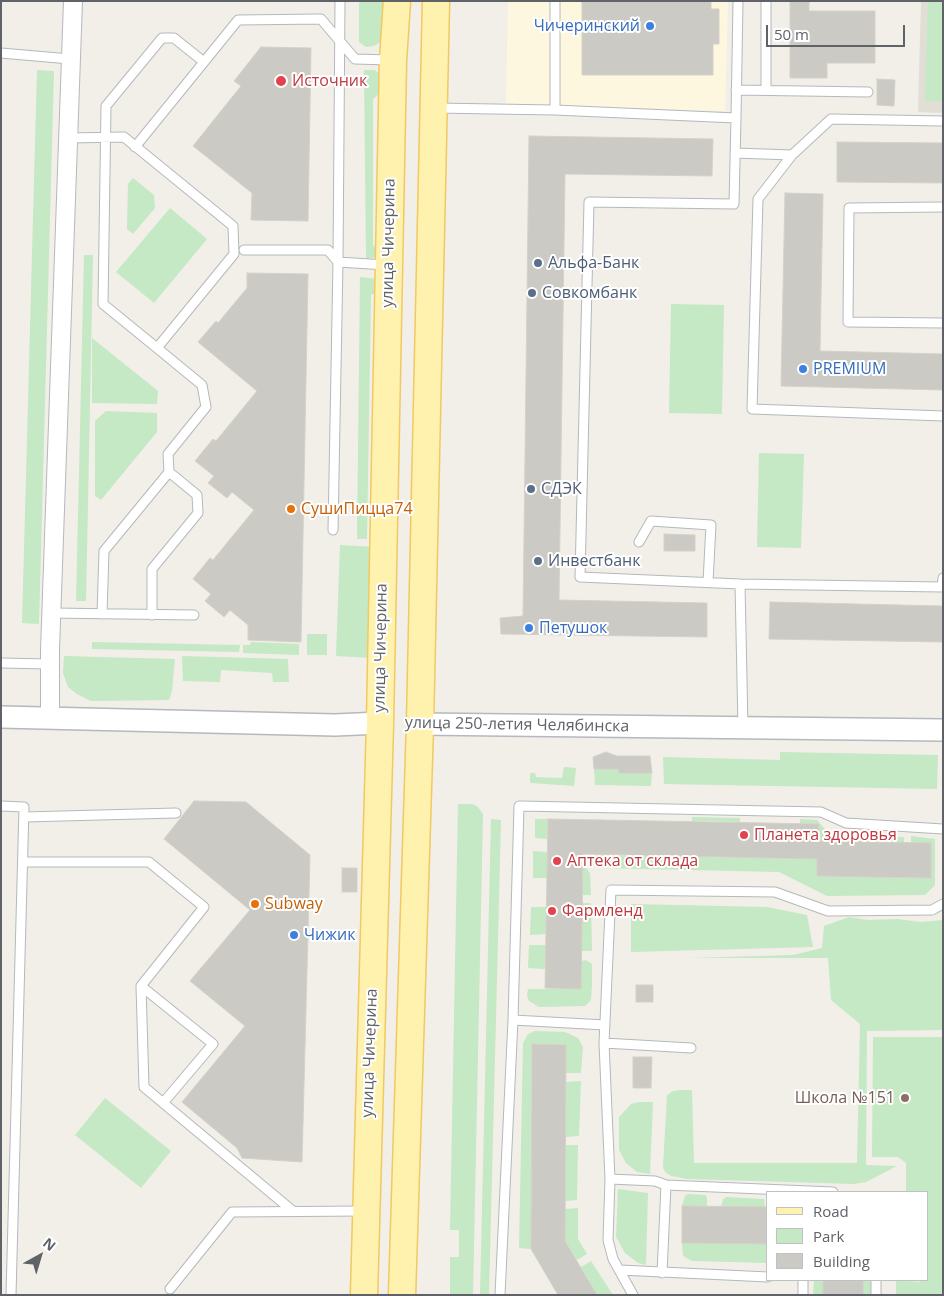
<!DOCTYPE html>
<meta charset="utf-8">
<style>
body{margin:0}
#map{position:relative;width:944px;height:1296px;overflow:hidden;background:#f1efe8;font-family:"Open Sans",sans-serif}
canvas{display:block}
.frame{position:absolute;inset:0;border:2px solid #5f6368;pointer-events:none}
.legend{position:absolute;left:766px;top:1191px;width:162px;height:90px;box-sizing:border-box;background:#fff;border:1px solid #bfc1c3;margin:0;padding:6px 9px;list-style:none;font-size:15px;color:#5f6368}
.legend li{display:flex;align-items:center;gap:10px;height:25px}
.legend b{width:25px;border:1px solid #bfc1c3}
.north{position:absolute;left:15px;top:1231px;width:50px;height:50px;-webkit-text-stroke:4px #fff;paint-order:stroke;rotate:39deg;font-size:14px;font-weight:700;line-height:20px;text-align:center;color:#5f6368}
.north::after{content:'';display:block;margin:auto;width:18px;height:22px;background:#5f6368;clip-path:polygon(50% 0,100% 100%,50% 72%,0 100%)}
.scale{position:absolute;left:766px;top:25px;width:139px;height:22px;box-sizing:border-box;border:2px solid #5f6368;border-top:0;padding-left:6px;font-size:15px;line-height:18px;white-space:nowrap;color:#5f6368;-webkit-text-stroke:4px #fff;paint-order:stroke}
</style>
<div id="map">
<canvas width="944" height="1296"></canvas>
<div class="frame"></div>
<ul class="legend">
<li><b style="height:6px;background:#fff2af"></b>Road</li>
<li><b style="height:14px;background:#c5e8c5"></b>Park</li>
<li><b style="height:14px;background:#cccac5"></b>Building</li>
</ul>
<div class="north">N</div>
<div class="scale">50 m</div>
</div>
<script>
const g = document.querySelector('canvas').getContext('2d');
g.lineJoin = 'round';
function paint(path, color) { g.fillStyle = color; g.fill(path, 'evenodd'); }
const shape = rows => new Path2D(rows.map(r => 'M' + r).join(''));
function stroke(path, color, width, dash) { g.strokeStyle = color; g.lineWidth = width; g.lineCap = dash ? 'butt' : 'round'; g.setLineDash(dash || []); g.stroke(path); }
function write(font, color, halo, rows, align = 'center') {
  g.font = font + ' "Open Sans",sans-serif'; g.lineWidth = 4; g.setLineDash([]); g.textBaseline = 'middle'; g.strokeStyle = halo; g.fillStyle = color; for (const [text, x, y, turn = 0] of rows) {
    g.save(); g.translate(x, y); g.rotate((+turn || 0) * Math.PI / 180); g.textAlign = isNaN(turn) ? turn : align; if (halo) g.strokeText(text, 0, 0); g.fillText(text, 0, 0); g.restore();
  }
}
const commercial = shape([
 [508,1,728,1,725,111,506,104]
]);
const education = shape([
 [921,1,943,1,943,113,918,112]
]);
const green = shape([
 [359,1,384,1,382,37,379,43,374,46,366,47,359,42],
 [928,1,943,1,943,101,925,101],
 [37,70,54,71,39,624,22,623],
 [364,70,374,70,381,74,382,91,373,99,373,245,380,251,379,256,366,259],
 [133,178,154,195,155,208,133,234,127,229,128,184],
 [170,208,207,239,154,303,116,272],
 [84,255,93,255,86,601,76,601],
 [360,277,378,279,378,293,371,295,367,539,357,539],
 [671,304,724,305,722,414,669,413],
 [92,338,158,391,157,404,92,403],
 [106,411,157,413,157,432,101,500,95,496,95,421],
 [759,453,804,454,801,548,757,547],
 [340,545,377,547,373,658,336,656],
 [307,634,327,634,327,655,307,655],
 [92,642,240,645,239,652,92,649],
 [251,642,299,644,299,655,243,653,243,645,250,645],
 [64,656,175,659,172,691,169,700,91,701,77,694,68,687,63,673],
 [182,656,288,659,289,682,273,682,272,673,221,670,220,682,183,681],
 [780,752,938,755,937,789,664,784,663,757,780,760],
 [564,767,576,768,574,786,531,783,530,781,530,773,535,773,536,777,562,778],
 [594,769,618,769,619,773,652,773,651,786,595,785],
 [458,804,472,804,477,806,483,814,473,1295,450,1295,450,1257,459,1257,459,1230,450,1230],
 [692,817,740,818,740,822,692,821],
 [491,819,501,820,489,1295,480,1295],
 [535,819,548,819,547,839,535,838],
 [800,819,817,820,829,834,840,835,840,842,818,841,819,824,800,823],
 [847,836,904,837,904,843,847,842],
 [911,836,935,839,935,885,925,895,827,896,779,872,597,868,595,855,817,859,817,876,930,878,931,843,911,843],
 [533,851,547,852,547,878,533,878],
 [583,864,590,873,591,895,582,895],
 [582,903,591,903,592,951,581,951],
 [631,904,767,907,807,915,813,947,631,952],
 [531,907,546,907,546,934,530,935],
 [849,917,868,920,897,919,921,922,943,920,943,1030,867,1031,866,1165,897,1166,866,1182,854,1184,687,1179,671,1176,665,1172,663,1167,667,1095,673,1091,680,1090,692,1090,694,1163,857,1163,860,1024,831,1000,828,958,688,958,793,955,822,948,824,926],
 [529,945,546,945,545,969,528,968],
 [586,960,592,964,592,984,591,1000,585,1006,539,1007,529,1001,527,995,528,989,581,989,581,961],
 [535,1031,565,1032,578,1038,583,1047,581,1073,566,1073,566,1045,532,1044,531,1249,519,1248,523,1043,528,1034],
 [873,1037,943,1037,943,1295,896,1295,896,1280,920,1282,921,1280,928,1280,928,1192,906,1192,906,1163,898,1157,872,1157],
 [581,1081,579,1136,566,1137,566,1082],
 [105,1098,171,1151,141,1188,75,1135],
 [639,1102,653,1102,650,1174,637,1172,626,1163,619,1150,619,1117,631,1104],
 [566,1145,578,1145,577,1200,565,1201],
 [618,1189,648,1193,646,1265,638,1263,625,1253,616,1237],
 [688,1194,705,1195,707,1197,707,1206,682,1206,685,1196],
 [726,1197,764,1199,765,1207,721,1207,723,1199],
 [578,1208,578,1239,587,1254,577,1260,565,1241,565,1209],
 [682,1243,768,1244,768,1263,692,1261,683,1256],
 [591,1261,613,1295,597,1295,581,1267],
 [814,1280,823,1280,823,1295,813,1295],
 [863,1280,872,1280,872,1295,863,1295]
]);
const building = shape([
 [582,1,711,1,711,9,719,9,719,44,713,44,713,75,582,75,582,1],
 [790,1,809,1,809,11,875,11,875,63,827,63,827,78,790,78,790,1],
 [261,47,311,48,308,221,251,220,252,193,193,146,241,86,234,81,261,47],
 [877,79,895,80,894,106,877,105,877,79],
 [529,136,713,139,712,176,565,174,559,600,707,603,707,637,501,634,500,618,523,616,529,136],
 [837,142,943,143,943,183,837,182,837,142],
 [785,193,823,194,820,351,943,354,943,390,781,386,785,193],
 [247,273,308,274,301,642,248,640,248,625,230,610,224,617,205,601,211,594,193,579,210,558,213,560,254,510,232,492,227,498,208,483,214,476,195,461,213,439,216,441,257,391,198,342,216,321,218,323,247,288,247,273],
 [664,534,695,535,695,551,664,551,664,534],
 [770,602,943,606,943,642,769,639,770,602],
 [606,752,617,756,650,756,652,773,619,773,618,769,594,769,593,757,606,752],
 [194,801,246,802,310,855,302,1162,242,1158,237,1148,182,1102,245,1026,190,981,250,910,164,839,194,801],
 [548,819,819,824,818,841,931,843,931,878,817,876,817,859,583,854,581,989,545,988,548,819],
 [342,868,357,868,357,892,342,892,342,868],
 [636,985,653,985,653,1002,636,1002,636,985],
 [532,1044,566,1045,565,1241,597,1295,558,1295,531,1249,532,1044],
 [633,1057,652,1057,651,1088,633,1088,633,1057],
 [682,1206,768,1207,768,1244,682,1243,682,1206],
 [823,1280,863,1280,863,1295,823,1295,823,1280]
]);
const service = shape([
 [766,1,766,90],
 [1,53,70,59],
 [204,62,238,20,321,19,355,59,390,60],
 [736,90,868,92],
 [435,108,555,110,736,118,734,204,589,202,580,577,740,584,942,587,943,578],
 [555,110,555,1],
 [736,118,738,1],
 [943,121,831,119,792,155,758,199,752,409,943,416],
 [68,138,124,137,233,226,234,254,157,348,202,385,206,407,168,454,169,472,197,495,198,513,152,569,152,615],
 [135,147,204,62,174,38,162,38,106,106,103,304,157,348],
 [735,153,792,155],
 [943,207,849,208,848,322,943,323],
 [244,250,328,250,338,262,386,265],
 [333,530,338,262,340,1],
 [639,542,651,521,711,525,708,582],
 [740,584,743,728],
 [52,613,194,615],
 [102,614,104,551,169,472],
 [1,663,50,664],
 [1,806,24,807,11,1295],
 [24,817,176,813],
 [23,862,149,862,204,907,141,986,144,1087,294,1212],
 [141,986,213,1044,163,1103],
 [513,1020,605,1025],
 [604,1043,691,1048],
 [610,1179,655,1181,666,1185,833,1192],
 [620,1270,768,1277],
 [662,1273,666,1185],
 [803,1280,803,1295],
 [876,1280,876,1295],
 [170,1289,232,1212,363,1211],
 [500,1295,513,1020,519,806,821,812,846,823,943,829],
 [633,1295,613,1259,608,1240,610,1179,604,1043,611,890,775,892,828,911,932,910,943,904]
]);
const minor = shape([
 [50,717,50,650,73,1]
]);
const tertiary = shape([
 [1,717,335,725,380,723],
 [420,724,943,730]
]);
const primary = shape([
 [364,1295,380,723,393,60,397,1],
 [402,1295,420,724,436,1]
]);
const markers = [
 [650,26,5,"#3f7fe0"],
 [281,81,6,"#e0444e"],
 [538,263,5,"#5c6f8a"],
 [532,293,5,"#5c6f8a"],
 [803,369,5,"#3f7fe0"],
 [531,489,5,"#5c6f8a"],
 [291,509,5,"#e8710a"],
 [538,561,5,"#5c6f8a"],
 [529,628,5,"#3f7fe0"],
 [744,835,5,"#e0444e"],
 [557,861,5,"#e0444e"],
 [255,904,5,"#e8710a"],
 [552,911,5,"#e0444e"],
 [294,935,5,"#3f7fe0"],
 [905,1098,5,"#8d6e63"]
];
const shopNames = [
 ["Чичеринский",640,26,"right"],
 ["PREMIUM",813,369],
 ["Петушок",539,628],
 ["Чижик",304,935]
];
const healthNames = [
 ["Источник",292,81],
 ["Планета здоровья",754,835],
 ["Аптека от склада",567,861],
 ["Фармленд",562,911]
];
const streetNames = [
 ["улица Чичерина",389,243,-89],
 ["улица Чичерина",381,648,-89],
 ["улица 250-летия Челябинска",517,725,1],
 ["улица Чичерина",370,1053,-88]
];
const serviceNames = [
 ["Альфа-Банк",548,263],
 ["Совкомбанк",542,293],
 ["СДЭК",541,489],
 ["Инвестбанк",548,561]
];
const foodNames = [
 ["СушиПицца74",301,509],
 ["Subway",265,904]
];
const educationNames = [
 ["Школа №151",895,1098]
];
paint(commercial, '#fef7e0');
paint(education, '#e1ded6');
paint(green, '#c5e8c5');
paint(building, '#cccac5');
stroke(building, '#d6d1c6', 1);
stroke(service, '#b5b8bc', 11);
stroke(minor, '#b5b8bc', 20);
stroke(tertiary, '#b5b8bc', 24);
stroke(primary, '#f2c960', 29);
stroke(service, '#fff', 9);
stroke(minor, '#fff', 18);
stroke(tertiary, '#fff', 21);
stroke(primary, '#fff2af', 26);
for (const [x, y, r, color] of markers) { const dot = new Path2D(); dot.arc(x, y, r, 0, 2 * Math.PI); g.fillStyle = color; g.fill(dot); stroke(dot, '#fff', 2); }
write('16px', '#366cbe', '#fff', shopNames, 'left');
write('16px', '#be3a42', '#fff', healthNames, 'left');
write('16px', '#5f6368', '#fff', streetNames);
write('16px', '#4e5e75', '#fff', serviceNames, 'left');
write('16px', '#c56008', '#fff', foodNames, 'left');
write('16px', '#785e54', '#fff', educationNames, 'right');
</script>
